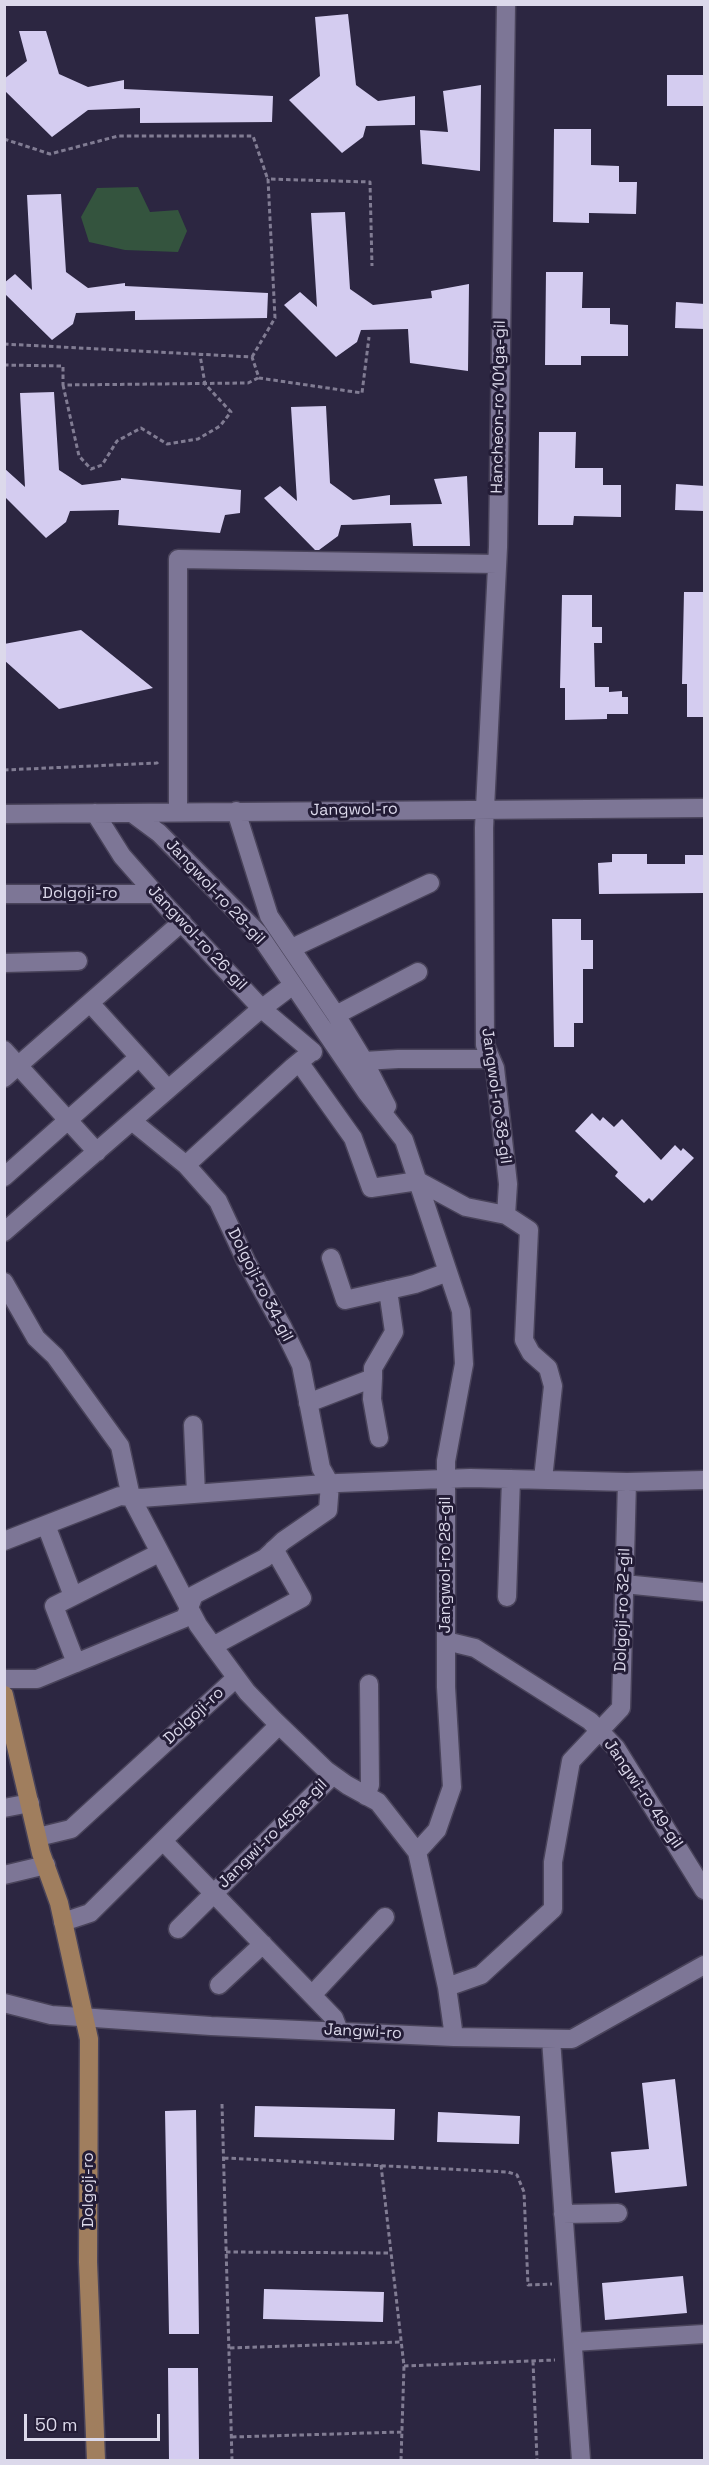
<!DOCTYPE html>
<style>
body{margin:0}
#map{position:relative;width:709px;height:2465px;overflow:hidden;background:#2c2641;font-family:"Space Grotesk",sans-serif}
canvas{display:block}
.frame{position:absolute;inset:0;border:6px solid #dcd9eb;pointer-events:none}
.scale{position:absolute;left:24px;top:2414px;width:136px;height:27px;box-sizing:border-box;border:3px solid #dcd9eb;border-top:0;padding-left:8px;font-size:18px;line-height:21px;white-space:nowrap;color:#dcd9eb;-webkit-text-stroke:4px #231c36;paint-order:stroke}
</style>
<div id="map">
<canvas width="709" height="2465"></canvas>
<div class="frame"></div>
<div class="scale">50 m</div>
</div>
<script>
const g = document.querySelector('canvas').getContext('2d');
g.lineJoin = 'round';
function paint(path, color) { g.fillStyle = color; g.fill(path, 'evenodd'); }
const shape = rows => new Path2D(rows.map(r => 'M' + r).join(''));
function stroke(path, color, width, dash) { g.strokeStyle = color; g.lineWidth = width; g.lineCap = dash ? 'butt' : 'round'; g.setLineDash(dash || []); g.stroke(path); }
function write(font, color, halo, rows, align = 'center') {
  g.font = font + ' "Space Grotesk",sans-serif'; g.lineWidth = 6; g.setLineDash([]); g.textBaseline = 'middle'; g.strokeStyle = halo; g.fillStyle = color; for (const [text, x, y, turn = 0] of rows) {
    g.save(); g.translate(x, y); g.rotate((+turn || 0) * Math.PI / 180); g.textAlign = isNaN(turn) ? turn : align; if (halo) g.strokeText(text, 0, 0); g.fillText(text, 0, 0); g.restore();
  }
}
const green = shape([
 [138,187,150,212,178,210,187,231,178,252,125,250,89,242,81,217,97,188]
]);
const building = shape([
 [348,14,356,85,378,101,415,96,415,125,366,126,363,137,342,153,289,100,320,76,315,17],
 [19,31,46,31,59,74,88,87,124,80,124,89,273,96,272,122,140,123,140,108,88,110,52,137,4,90,4,79,27,61],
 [667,75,705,75,705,106,667,106],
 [481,85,480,171,422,164,420,130,448,132,443,91],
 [554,129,591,129,591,165,619,166,619,182,637,182,636,214,589,213,589,223,553,222],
 [61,194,66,272,88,288,125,283,125,286,268,293,267,318,135,320,135,311,76,313,73,324,52,340,4,293,4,283,15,274,32,290,27,195],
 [345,212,350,289,373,305,432,298,431,291,469,284,468,371,410,363,408,329,361,330,357,342,336,357,284,305,300,292,317,307,311,213],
 [546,272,583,272,582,308,610,308,610,324,628,325,628,356,581,356,581,365,545,365],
 [676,302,705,304,705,329,675,328],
 [54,392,59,470,82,485,121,480,121,478,241,490,240,513,225,515,220,533,118,525,119,510,70,511,66,522,46,538,4,496,4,468,25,487,20,393],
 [326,406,330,483,353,500,390,495,390,505,442,504,434,479,467,476,470,546,413,546,411,523,341,525,338,536,319,550,315,550,264,498,280,486,297,501,291,407],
 [539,432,576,432,575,468,603,468,603,485,621,485,621,517,574,516,573,525,538,525],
 [676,484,705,486,705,511,675,510],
 [684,592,705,592,703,717,687,717,687,684,682,684],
 [562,595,592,595,592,627,602,627,602,643,594,643,595,687,609,687,609,692,622,691,622,697,628,697,628,714,607,714,607,719,565,720,565,688,560,688],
 [81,630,153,688,59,709,4,660,4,644],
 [612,854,647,854,647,864,685,864,685,855,705,855,705,893,599,894,598,863,612,862],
 [552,919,581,919,581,940,593,940,593,969,583,969,583,1023,574,1023,574,1047,554,1047],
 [592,1113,600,1121,603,1117,614,1127,622,1119,661,1160,675,1145,681,1151,683,1148,694,1158,652,1201,649,1198,644,1203,615,1176,618,1172,575,1131],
 [675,2079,687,2186,615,2193,611,2152,649,2149,642,2083],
 [255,2106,395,2109,394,2140,254,2137],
 [196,2110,199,2334,169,2334,165,2111],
 [438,2112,520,2116,519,2144,437,2142],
 [683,2276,687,2313,605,2320,602,2283],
 [264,2289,384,2292,383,2322,263,2319],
 [168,2368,198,2368,199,2460,169,2460]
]);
const path = shape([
 [4,139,50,154,118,136,253,136,268,180],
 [4,344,252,357,259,378,362,393,369,337],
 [252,357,275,318,268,179,370,182,372,266],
 [4,365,63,366,63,385,248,383,258,378],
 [63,385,79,456,91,469,102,465,117,441,141,428,167,444,198,439,220,426,231,412,205,384,200,355],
 [4,770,157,763,160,760],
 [222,2104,232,2460],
 [224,2158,508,2172,517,2175,524,2192,528,2285,552,2284],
 [381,2165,404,2366,401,2460],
 [226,2252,391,2253],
 [230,2348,402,2342],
 [533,2361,537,2460],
 [404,2366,555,2360],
 [232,2437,402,2432]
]);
const minor = shape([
 [506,4,498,547,484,828,485,1045,495,1068,508,1184,506,1215],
 [236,811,269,916,336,1015,364,1061,387,1106],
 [178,812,178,559,497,564],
 [95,813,122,856,166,906,262,1009,313,1052],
 [132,813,159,833,258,933,367,1093,404,1140,461,1311,464,1364,446,1461,446,1687,452,1787,437,1830,417,1852],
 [4,814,704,808],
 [4,894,156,894],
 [292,948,430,883],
 [4,963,78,961],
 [90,1003,168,1089],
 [336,1015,418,972],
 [4,1050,97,1152],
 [364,1061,398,1059,490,1059],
 [299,1062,353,1138,371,1188,418,1181,466,1207,506,1215,529,1230,524,1340,531,1353,548,1368,553,1386,543,1479],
 [4,1078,182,922],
 [186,1165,293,1067,309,1054],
 [4,1177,139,1057],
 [4,1232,256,1013,293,985],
 [331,1258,345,1300,415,1284,448,1272],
 [4,1282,36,1338,55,1356,120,1446,131,1497,198,1625,213,1646,247,1692,274,1720,326,1770,347,1785,378,1802,417,1852,447,1987,454,2037],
 [373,1378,372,1399,379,1438],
 [308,1403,373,1378,373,1368,394,1332,388,1290],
 [193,1425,196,1494],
 [46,1525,73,1596],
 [4,1541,120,1496,141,1498,338,1483,470,1478,627,1482,704,1480],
 [624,1584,704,1592],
 [507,1597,511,1479],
 [446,1641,475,1648,590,1721,616,1748,704,1890],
 [213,1646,302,1598,274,1549],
 [76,1663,54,1606,159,1553],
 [4,1679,37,1679,185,1618,194,1595,265,1558,283,1541,328,1510,330,1484,321,1468,301,1365,282,1326,246,1261,218,1201,186,1165,132,1121],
 [366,1796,370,1785,369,1684],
 [4,1808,30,1803],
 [38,1837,71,1829,236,1678],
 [163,1841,334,2018,339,2031],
 [4,1875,46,1865],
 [63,1922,90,1913,279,1725],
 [178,1929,333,1775],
 [219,1985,263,1944],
 [447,1987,481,1975,553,1909,553,1862,571,1761,621,1708,627,1482],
 [312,1995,385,1917],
 [4,2003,51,2015,211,2026,454,2037,572,2039,704,1965],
 [551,2039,581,2460],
 [563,2214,618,2213],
 [573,2342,704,2334]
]);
const major = shape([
 [4,1695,41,1853,59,1903,89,2039,88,2262,96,2460]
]);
const streetNames = [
 ["Hancheon-ro 101ga-gil",499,407,-89],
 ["Jangwol-ro",354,810,-1],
 ["Jangwol-ro 28-gil",215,892,47],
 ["Dolgoji-ro",80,894],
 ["Jangwol-ro 26-gil",197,938,47],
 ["Jangwol-ro 38-gil",496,1096,82],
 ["Dolgoji-ro 34-gil",260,1285,63],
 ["Jangwol-ro 28-gil",446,1565,-90],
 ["Dolgoji-ro 32-gil",623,1610,-88],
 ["Dolgoji-ro",194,1716,-43],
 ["Jangwi-ro 49-gil",643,1794,56],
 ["Jangwi-ro 45ga-gil",273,1834,-45],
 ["Jangwi-ro",363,2032,3],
 ["Dolgoji-ro",89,2190,-90]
];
paint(green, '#34543e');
paint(building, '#d4ccf0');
stroke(minor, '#49435a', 21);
stroke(major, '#49435a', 21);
stroke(path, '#817c93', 3, [4.5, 3]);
stroke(minor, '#7d7696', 18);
stroke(major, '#a07e5e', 18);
write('16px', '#dcd9eb', '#231c36', streetNames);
</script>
